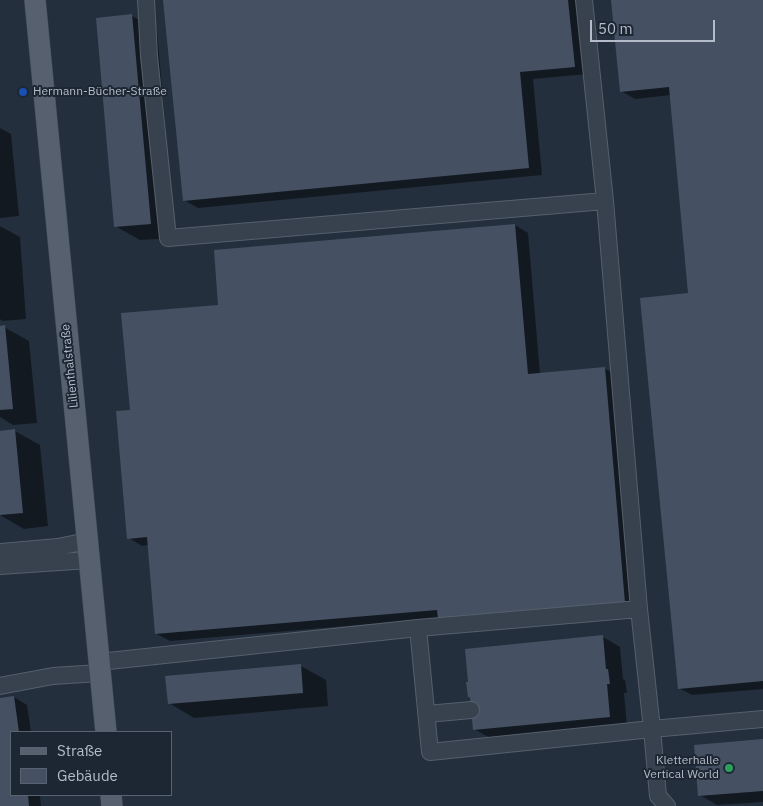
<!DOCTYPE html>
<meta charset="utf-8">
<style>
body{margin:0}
#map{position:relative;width:763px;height:806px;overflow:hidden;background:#242f3e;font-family:"IBM Plex Sans",sans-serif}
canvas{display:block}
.legend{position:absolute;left:10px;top:731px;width:162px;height:65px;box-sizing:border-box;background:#1d2633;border:1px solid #59626f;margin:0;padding:6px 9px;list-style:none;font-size:15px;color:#b4bcc9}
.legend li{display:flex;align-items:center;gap:10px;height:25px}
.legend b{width:25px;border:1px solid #59626f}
.scale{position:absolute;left:590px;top:20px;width:125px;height:22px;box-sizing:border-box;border:2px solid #b4bcc9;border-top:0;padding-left:6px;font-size:15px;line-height:18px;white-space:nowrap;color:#b4bcc9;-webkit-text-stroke:4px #1d2633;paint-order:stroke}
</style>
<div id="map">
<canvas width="763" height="806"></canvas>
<ul class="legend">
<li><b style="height:6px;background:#56606e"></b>Straße</li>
<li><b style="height:14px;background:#455162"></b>Gebäude</li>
</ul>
<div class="scale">50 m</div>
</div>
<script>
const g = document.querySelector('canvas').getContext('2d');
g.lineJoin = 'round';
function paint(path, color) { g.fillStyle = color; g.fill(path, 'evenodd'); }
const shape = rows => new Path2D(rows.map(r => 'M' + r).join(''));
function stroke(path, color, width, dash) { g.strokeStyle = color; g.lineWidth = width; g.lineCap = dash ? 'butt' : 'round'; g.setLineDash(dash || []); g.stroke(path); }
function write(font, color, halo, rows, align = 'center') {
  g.font = font + ' "IBM Plex Sans",sans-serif'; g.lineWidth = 4; g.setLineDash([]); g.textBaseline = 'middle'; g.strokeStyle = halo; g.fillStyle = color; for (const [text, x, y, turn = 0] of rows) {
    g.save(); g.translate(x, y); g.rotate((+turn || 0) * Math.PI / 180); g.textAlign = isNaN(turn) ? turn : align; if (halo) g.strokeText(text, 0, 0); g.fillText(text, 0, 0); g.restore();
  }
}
const shadow = shape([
 [165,0,581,0,588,74,533,79,542,175,198,208,184,200],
 [613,0,763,0,763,689,692,695,679,688,689,294,671,95,635,99,621,91],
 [132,16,157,30,175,238,140,240,115,226],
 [0,128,11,134,19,216,0,218],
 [515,225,528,233,540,374,604,368,618,376,638,610,440,618,170,641,157,634,149,545,142,546,129,538,131,411,220,306],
 [0,226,20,237,26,319,2,321,0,319],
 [0,327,4,327,29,341,37,423,13,425,0,417],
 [15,431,40,445,48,526,24,529,0,515,0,432],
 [603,637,620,647,623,679,625,680,627,693,624,693,627,726,492,739,474,729],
 [301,666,326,680,328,706,194,718,169,703],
 [14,697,27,705,31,732,11,732,11,795,40,795,41,806,0,806,0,699],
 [763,740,763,802,717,805,700,795]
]);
const building = shape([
 [163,0,568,0,575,67,520,72,529,168,183,201],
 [611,0,763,0,763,681,678,689,640,298,688,293,669,87,620,92],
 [132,14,151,224,114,227,96,18],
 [515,224,528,374,605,367,625,603,438,619,437,610,155,634,147,537,127,539,116,411,130,410,121,313,218,305,214,250],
 [5,325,13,409,0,410,0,326],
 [15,429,23,513,0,515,0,431],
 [603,635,606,669,608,669,610,684,607,684,610,717,473,730,470,697,468,697,466,682,468,682,465,649],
 [301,664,303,693,168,704,165,676],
 [14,696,19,732,11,732,11,795,28,795,29,806,0,806,0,698],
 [763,739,763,791,698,796,694,745]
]);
const minor = shape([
 [146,0,149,56,168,238,605,201],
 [584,0,605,201,639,609,652,729,763,719],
 [0,552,58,547,87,541],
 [0,566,89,560],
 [418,628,430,752,652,729,658,796,667,806],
 [99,662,418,628,639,609],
 [0,686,53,676,100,673],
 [427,714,471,710]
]);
const major = shape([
 [35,0,106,732],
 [111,795,112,806]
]);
const markers = [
 [23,92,5,"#1a4fb4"],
 [729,768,5,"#2e9e5b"]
];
const poiNames = [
 ["Hermann-Bücher-Straße",33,92],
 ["Kletterhalle",719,761,"right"],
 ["Vertical World",719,775,"right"]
];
const streetNames = [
 ["Lilienthalstraße",70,366,-96]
];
paint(shadow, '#0007');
paint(building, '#455162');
stroke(minor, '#565f6c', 18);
stroke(major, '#414a57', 22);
stroke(minor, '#38414e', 16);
stroke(major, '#56606e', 21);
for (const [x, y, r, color] of markers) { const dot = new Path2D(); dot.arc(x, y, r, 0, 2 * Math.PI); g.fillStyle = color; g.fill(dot); stroke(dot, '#1d2633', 2); }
write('12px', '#b4bcc9', '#1d2633', poiNames, 'left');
write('12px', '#b4bcc9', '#1d2633', streetNames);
</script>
